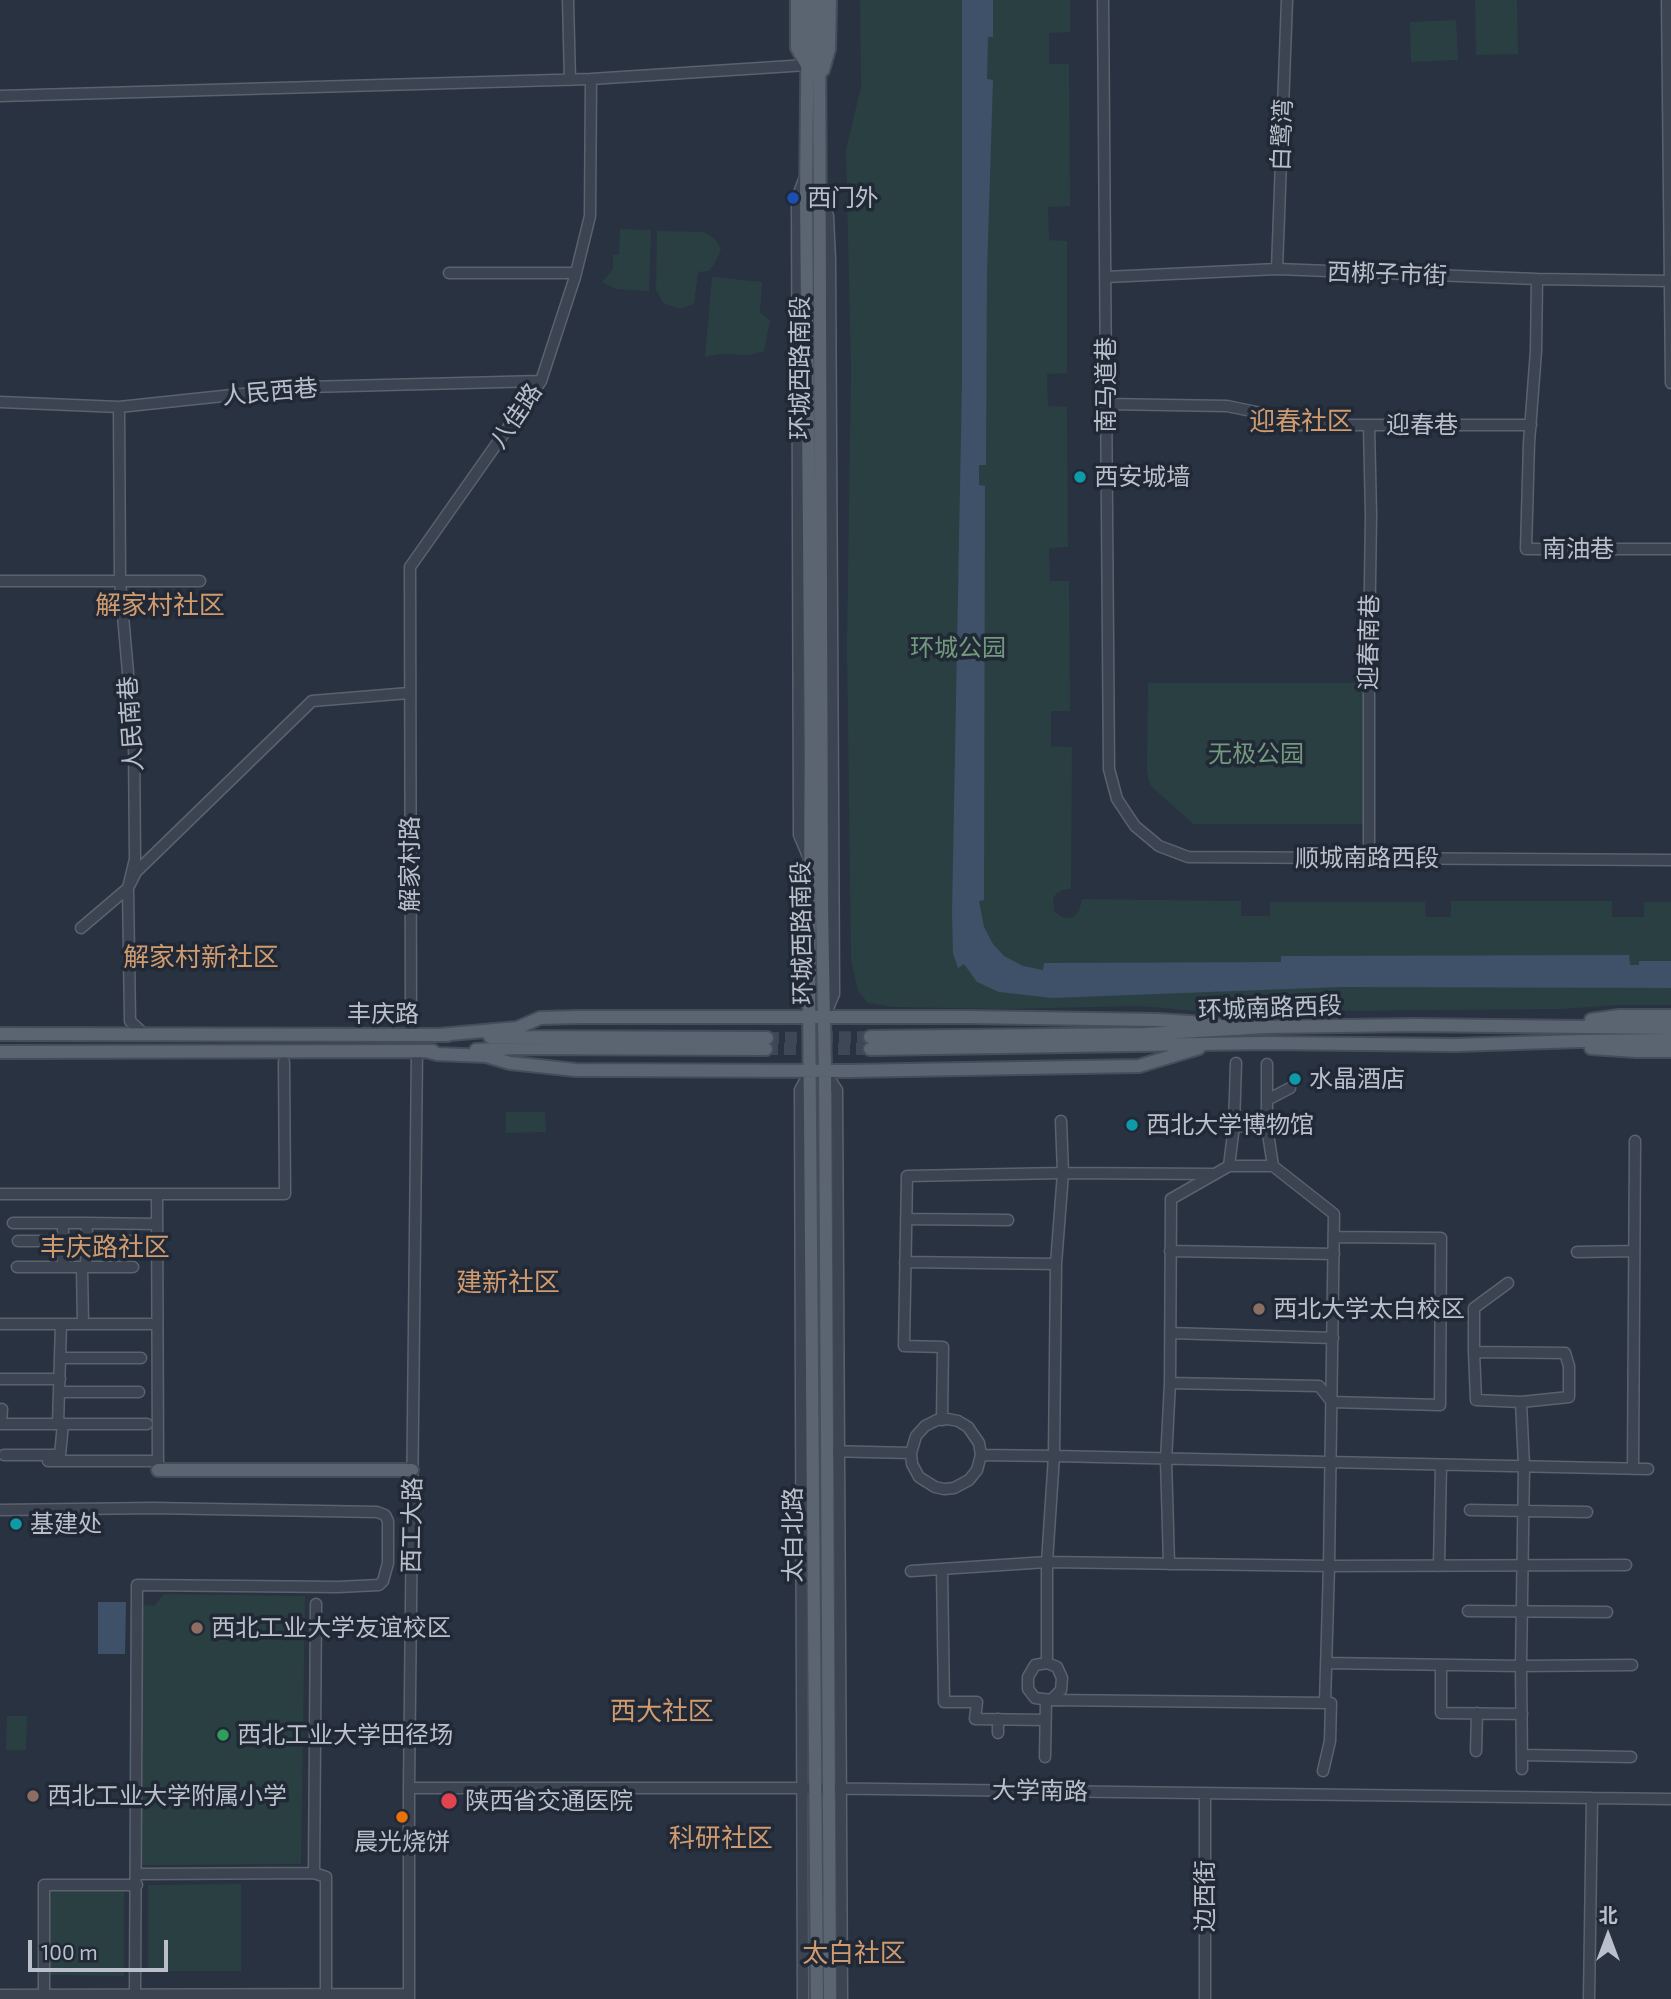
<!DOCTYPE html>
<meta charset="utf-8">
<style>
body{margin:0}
#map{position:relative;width:1671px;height:1999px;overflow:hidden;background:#283241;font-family:"Exo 2","Noto Sans SC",sans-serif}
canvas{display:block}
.north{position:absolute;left:1573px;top:1901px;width:70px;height:70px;-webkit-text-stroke:5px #212936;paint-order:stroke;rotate:0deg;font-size:19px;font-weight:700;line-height:28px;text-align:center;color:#b9c0cb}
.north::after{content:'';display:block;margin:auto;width:24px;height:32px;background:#b9c0cb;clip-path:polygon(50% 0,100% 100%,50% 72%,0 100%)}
.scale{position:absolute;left:28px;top:1940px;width:140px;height:32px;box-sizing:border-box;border:4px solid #b9c0cb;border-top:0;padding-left:9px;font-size:21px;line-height:24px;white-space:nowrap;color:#b9c0cb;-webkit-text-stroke:5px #212936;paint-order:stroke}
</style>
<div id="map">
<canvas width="1671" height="1999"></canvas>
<div class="north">北</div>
<div class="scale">100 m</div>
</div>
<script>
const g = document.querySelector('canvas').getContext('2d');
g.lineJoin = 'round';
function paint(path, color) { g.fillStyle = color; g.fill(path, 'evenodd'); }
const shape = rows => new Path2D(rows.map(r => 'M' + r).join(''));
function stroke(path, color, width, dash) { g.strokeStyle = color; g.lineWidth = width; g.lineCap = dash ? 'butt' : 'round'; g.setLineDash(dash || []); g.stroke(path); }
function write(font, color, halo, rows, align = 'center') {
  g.font = font + ' "Exo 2","Noto Sans SC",sans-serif'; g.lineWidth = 7; g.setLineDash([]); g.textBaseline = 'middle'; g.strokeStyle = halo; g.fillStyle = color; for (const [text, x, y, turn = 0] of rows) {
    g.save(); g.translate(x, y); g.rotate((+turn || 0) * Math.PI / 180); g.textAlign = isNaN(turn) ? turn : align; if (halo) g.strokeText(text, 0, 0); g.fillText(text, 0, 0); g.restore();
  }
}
const green = shape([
 [860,0,1070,0,1070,32,1049,33,1049,64,1069,64,1070,206,1048,207,1049,240,1067,241,1067,373,1047,374,1048,406,1067,407,1068,547,1049,548,1050,581,1069,581,1070,711,1051,711,1051,746,1072,747,1071,889,1062,890,1056,894,1053,899,1054,911,1060,916,1067,918,1073,917,1079,911,1082,899,1241,901,1241,916,1270,916,1270,902,1425,902,1426,917,1451,917,1451,901,1612,901,1612,917,1644,917,1644,902,1671,902,1671,1005,1618,1005,1561,1009,1207,1012,1140,1006,1005,1009,892,1007,868,1003,858,991,851,961,847,647,851,367,846,150,861,87],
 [1475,0,1517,0,1518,54,1476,55],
 [1456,20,1458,60,1411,62,1410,22],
 [620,229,651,230,649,291,616,289,602,282,613,269,613,255,619,254],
 [657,231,704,232,715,239,721,249,715,263,709,271,698,272,694,304,680,309,663,303,656,290],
 [712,277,762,282,760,312,770,321,764,351,750,355,721,354,705,357],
 [1148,683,1364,683,1364,824,1193,824,1152,787,1149,782,1147,771],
 [506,1112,545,1112,546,1132,506,1133],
 [164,1594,305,1596,301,1864,142,1865,143,1605,154,1606],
 [7,1716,27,1716,26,1750,6,1750],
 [241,1884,241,1971,148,1971,148,1885],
 [47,1890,124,1890,124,1976,47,1975]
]);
const water = shape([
 [962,0,993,0,993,37,988,37,987,79,993,80,987,273,986,465,979,465,979,485,985,486,984,900,979,901,984,927,993,944,1004,956,1023,966,1043,970,1044,963,1281,962,1281,956,1629,955,1630,965,1639,965,1639,961,1671,961,1671,988,1341,987,1052,998,999,992,977,982,964,964,958,968,953,953,952,913,962,380],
 [98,1602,126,1602,125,1654,98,1654]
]);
const majorTunnel = shape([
 [767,1038,870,1037],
 [766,1049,870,1049]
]);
const minor = shape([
 [568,0,570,80],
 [1103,0,1109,769,1117,799,1135,826,1159,846,1188,857,1671,860],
 [1667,0,1671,383],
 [0,96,591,79,807,65],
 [805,177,797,198,799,835,808,856],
 [822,198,828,216,830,259,833,796,834,994,826,1013],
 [1277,269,1287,0],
 [449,273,576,273],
 [1106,277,1277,269,1537,279,1671,281],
 [1537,279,1536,351,1529,443,1526,549,1671,549],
 [0,402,119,407,308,387,541,381],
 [1106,404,1227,406,1266,414,1298,425,1531,425],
 [119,407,120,581,134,742,135,859,128,888,130,1021,144,1034],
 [1369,426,1371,515,1369,648,1369,858],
 [0,581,200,581],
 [81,928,128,888,136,872,312,701,409,693],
 [411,1035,410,567,541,381,575,277,590,216,591,79],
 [825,1072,837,1090,842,1999],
 [1267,1100,1290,1088],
 [1234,1126,1229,1166,1273,1166,1267,1127,1234,1126,1236,1063],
 [1267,1127,1267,1064],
 [1214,1174,1063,1173,1056,1264,1054,1456,1648,1469],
 [0,1194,285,1194,284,1062],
 [157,1194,158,1470],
 [906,1219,1008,1220],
 [13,1223,87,1223,86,1267,63,1267,63,1224],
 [87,1223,157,1224],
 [18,1241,63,1241],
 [87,1241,134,1241],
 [1170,1251,1334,1254],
 [1577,1252,1634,1251],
 [905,1262,1056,1264],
 [17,1267,63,1267],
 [82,1267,83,1324,157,1324],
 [86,1267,133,1267],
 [0,1324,83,1324],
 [61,1324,58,1424,147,1424],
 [1170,1333,1333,1338],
 [1474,1352,1565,1353,1569,1366,1569,1397,1521,1402],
 [60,1358,141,1358],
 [0,1379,60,1379],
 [1170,1383,1319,1386,1332,1402,1440,1405,1441,1238,1334,1237],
 [59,1392,139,1392],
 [2,1409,1,1424,58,1424],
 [942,1420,943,1347,904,1346,907,1176,1063,1173,1061,1121],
 [827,1451,911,1453,916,1436,925,1426,937,1420,948,1419,958,1421,968,1427,979,1443,981,1455,1054,1456,1047,1562,1329,1566,1334,1214,1273,1166],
 [911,1453,912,1464,919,1477,935,1487,944,1489,954,1488,969,1480,977,1470,981,1455],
 [4,1455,60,1455,63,1424],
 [48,1461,158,1461],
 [1633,1469,1635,1141],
 [0,1510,153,1508,377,1512,385,1515,388,1521,388,1563,383,1581,379,1585,338,1587,137,1585,135,1995],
 [1470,1510,1587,1512],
 [1169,1564,1166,1460,1170,1383,1171,1199,1229,1166],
 [1439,1566,1441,1465],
 [942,1569,944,1702,977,1702,975,1719,1045,1720],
 [911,1571,1047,1562,1047,1663,1057,1667,1062,1678,1061,1690,1051,1700,1035,1698,1028,1689,1028,1677,1035,1665,1047,1663],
 [316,1604,314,1873,326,1877,326,1994],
 [1468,1611,1607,1612],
 [1326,1663,1521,1666,1524,1466,1521,1402,1476,1400,1474,1352,1474,1308,1508,1283],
 [1441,1665,1441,1713,1522,1714],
 [1051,1700,1331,1703,1330,1741,1323,1771],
 [1325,1703,1329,1566,1626,1565],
 [998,1719,998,1733],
 [1476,1751,1477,1713],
 [1522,1755,1631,1757],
 [1045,1757,1046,1700],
 [1522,1769,1521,1666,1632,1665],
 [409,1788,802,1788,1671,1799],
 [137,1874,314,1873],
 [0,1995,409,1994],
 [44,1995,44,1885,137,1885],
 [409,1999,409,1788,417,1051],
 [803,1999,800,1090,810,1072],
 [1205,1999,1205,1793],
 [1589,1999,1592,1798]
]);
const major = shape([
 [797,0,797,48,807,65],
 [808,0,806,197,811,758,809,994,817,1999],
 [819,0,822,911,825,1071,830,1999],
 [823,70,829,49,830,0],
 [1591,1020,1619,1016,1671,1016],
 [0,1034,448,1035],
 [439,1035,517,1028,540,1018,578,1017,968,1017,1158,1020,1206,1023,1239,1029],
 [490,1037,767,1038],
 [870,1037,1146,1034,1265,1027,1414,1025,1671,1028],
 [1591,1048,1636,1051,1671,1051],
 [870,1049,1266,1043,1456,1045,1580,1041,1671,1040],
 [476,1050,516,1048,766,1049],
 [426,1051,437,1054,486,1056,510,1063,576,1070,849,1071,1139,1066,1199,1048],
 [0,1052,433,1051],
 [158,1470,412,1470]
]);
const markers = [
 [793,198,7,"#1a4fb4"],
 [1080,477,7,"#0f9aa8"],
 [1295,1079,7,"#0f9aa8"],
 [1132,1125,7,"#0f9aa8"],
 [1259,1309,7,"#8d6e63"],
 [16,1524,7,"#0f9aa8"],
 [197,1628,7,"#8d6e63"],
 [223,1735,7,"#2e9e5b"],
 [33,1796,7,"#8d6e63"],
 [449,1801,9,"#e0444e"],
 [402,1817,7,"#e8710a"]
];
const streetNames = [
 ["白鹭湾",1282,135,-88],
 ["西梆子市街",1387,274,2],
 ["环城西路南段",800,368,-90],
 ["南马道巷",1106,385,-90],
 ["人民西巷",270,392,-5],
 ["八佳路",516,416,-56],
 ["迎春巷",1422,425],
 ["南油巷",1578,549],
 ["迎春南巷",1369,642,-89],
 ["人民南巷",131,724,-94],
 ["顺城南路西段",1367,858],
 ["解家村路",410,864,-90],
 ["环城西路南段",802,933,-91],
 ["环城南路西段",1270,1008,-2],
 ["丰庆路",383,1014],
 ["西工大路",412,1525,-89],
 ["太白北路",793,1535,-90],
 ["大学南路",1040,1791,1],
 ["边西街",1205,1896,-90]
];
const poiNames = [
 ["西门外",807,198],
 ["西安城墙",1094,477],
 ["水晶酒店",1309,1079],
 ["西北大学博物馆",1146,1125],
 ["西北大学太白校区",1273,1309],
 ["基建处",30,1524],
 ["西北工业大学友谊校区",211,1628],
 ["西北工业大学田径场",237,1735],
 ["西北工业大学附属小学",47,1796],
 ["陕西省交通医院",465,1801],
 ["晨光烧饼",402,1842,"center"]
];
const parkNames = [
 ["环城公园",958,648],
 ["无极公园",1256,754]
];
const neighbourhoodNames = [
 ["迎春社区",1301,421],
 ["解家村社区",160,605],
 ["解家村新社区",201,957],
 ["丰庆路社区",105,1247],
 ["建新社区",508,1282],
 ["西大社区",662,1711],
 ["科研社区",721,1838],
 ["太白社区",854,1953]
];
paint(green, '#2a3f42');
paint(water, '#3f5069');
stroke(majorTunnel, '#3e4756', 12, [12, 6]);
stroke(minor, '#5a626e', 13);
stroke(major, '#464d5a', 16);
stroke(minor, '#3c4451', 10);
stroke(major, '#5b6471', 12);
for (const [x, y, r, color] of markers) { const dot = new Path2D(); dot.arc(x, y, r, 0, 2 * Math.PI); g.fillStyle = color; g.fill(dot); stroke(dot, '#212936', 2.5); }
write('24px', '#b9c0cb', '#212936', streetNames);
write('24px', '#b9c0cb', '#212936', poiNames, 'left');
write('24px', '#729a7c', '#212936', parkNames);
write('26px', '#d09b6f', '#212936', neighbourhoodNames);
</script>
